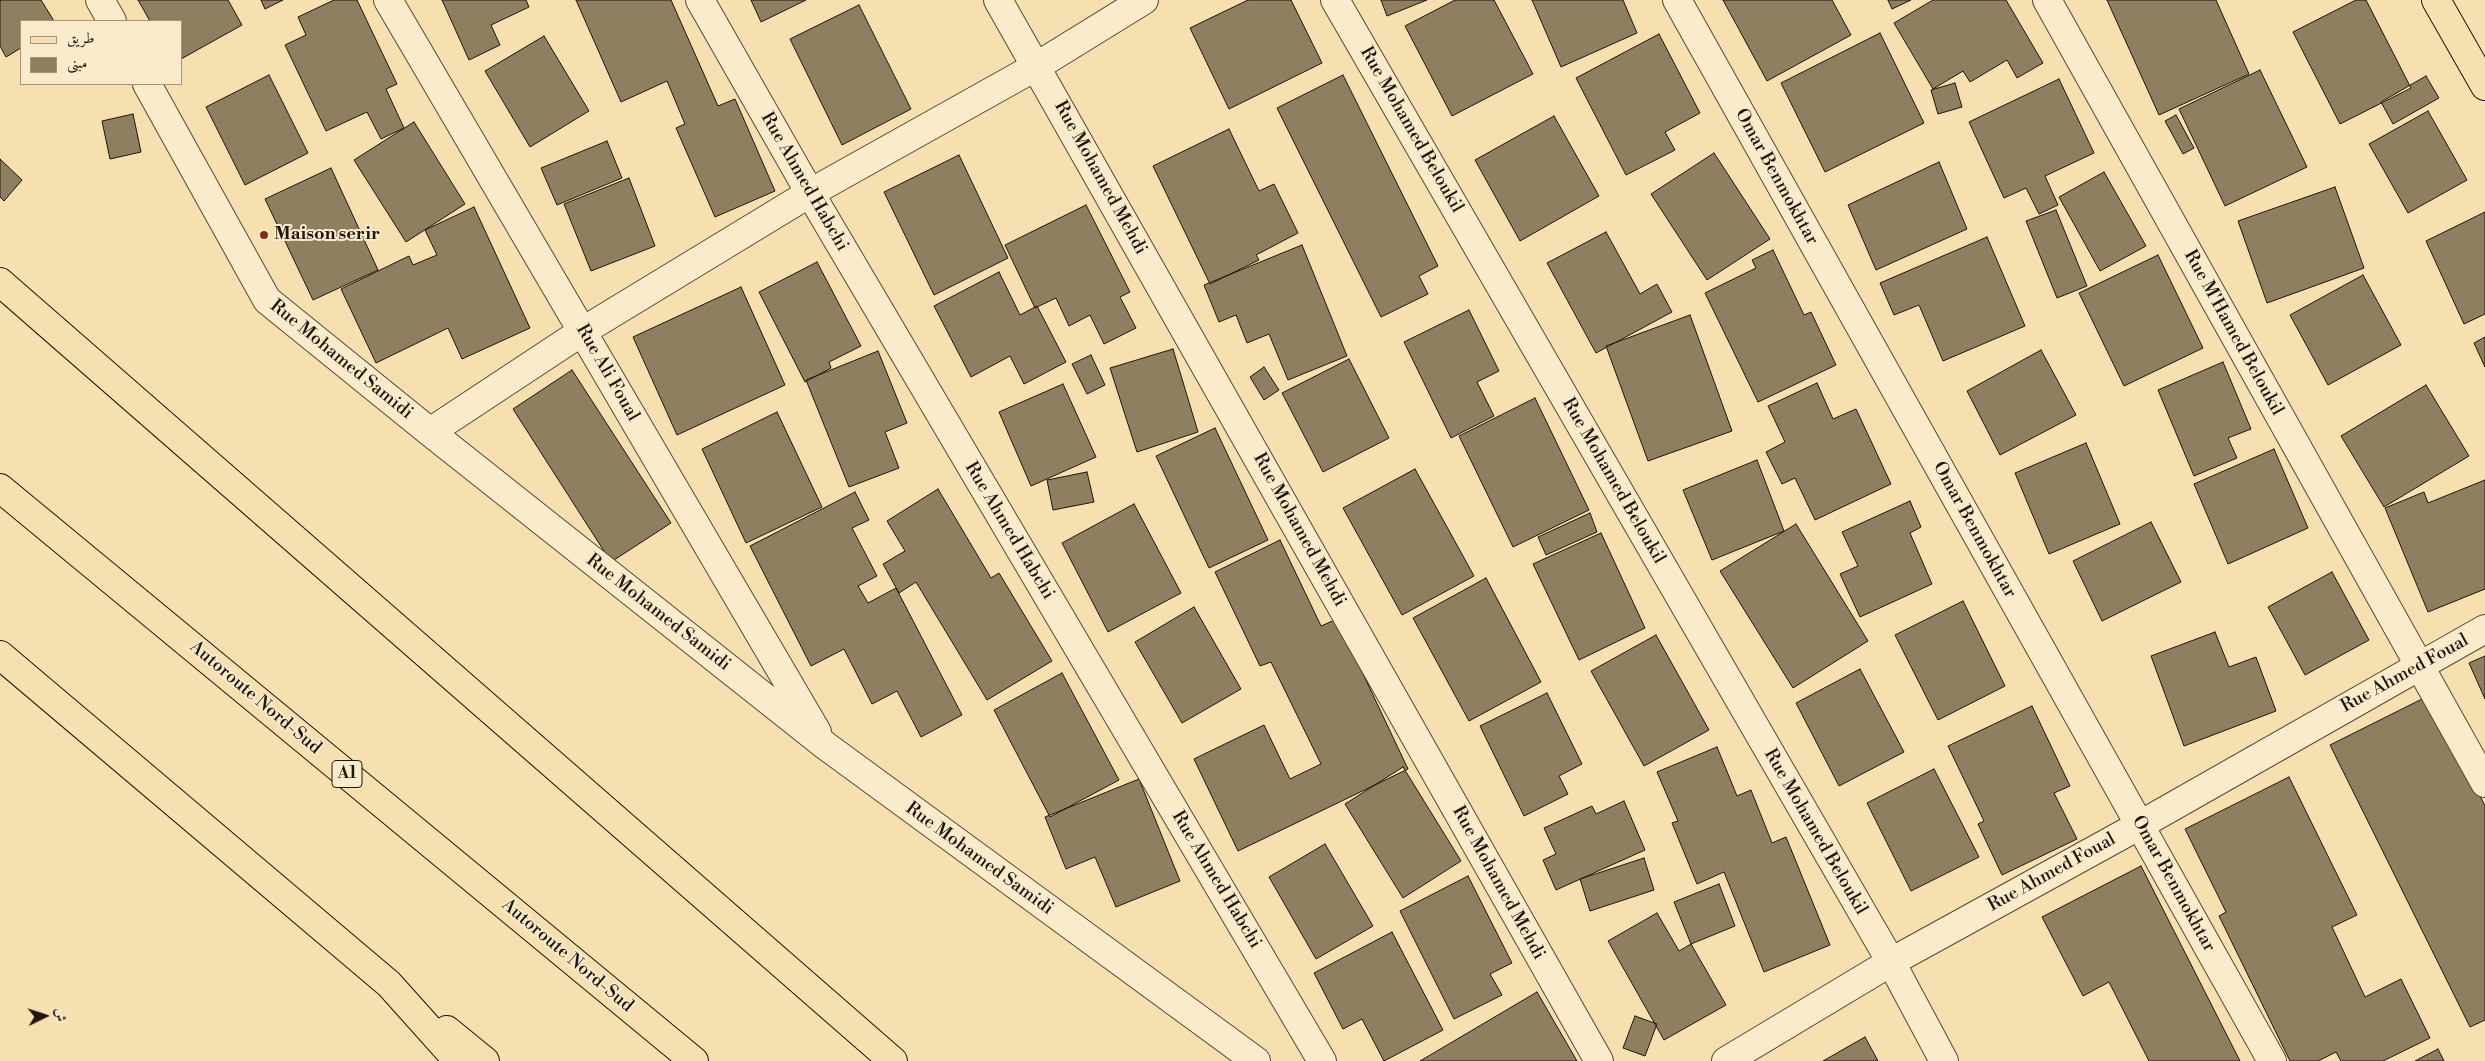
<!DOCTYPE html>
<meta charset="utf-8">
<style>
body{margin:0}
#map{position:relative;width:2485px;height:1061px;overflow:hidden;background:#f7e0af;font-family:"Libre Bodoni",Amiri,serif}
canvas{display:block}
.legend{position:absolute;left:20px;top:20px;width:162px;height:65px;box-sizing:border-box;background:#faebcb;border:1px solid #a2957f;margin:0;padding:6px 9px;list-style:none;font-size:15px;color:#1e150d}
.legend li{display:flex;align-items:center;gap:10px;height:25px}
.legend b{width:25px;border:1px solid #a2957f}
.north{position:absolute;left:20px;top:991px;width:50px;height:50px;-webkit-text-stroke:4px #faebcb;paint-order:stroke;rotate:86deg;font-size:14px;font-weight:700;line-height:20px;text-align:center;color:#1e150d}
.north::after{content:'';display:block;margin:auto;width:18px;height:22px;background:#1e150d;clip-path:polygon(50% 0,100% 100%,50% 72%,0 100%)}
</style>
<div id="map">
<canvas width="2485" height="1061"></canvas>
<ul class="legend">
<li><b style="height:6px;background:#f7e0af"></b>طريق</li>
<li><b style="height:14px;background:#8f7f61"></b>مبنى</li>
</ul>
<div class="north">ش</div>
</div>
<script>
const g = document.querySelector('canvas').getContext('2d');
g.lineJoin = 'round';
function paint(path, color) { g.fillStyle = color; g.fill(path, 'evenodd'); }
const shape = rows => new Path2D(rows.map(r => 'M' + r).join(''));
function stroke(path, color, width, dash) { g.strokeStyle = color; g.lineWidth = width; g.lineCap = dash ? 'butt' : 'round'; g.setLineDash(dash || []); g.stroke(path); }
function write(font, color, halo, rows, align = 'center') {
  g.font = font + ' "Libre Bodoni",serif'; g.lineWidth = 4; g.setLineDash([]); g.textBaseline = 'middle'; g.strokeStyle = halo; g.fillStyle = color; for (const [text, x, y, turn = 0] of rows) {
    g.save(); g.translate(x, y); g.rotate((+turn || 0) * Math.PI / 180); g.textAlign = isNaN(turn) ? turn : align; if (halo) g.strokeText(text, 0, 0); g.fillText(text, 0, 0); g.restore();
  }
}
const building = shape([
 [0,0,41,0,54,21,21,21,21,48,6,57,0,46,0,0],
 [138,0,228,0,242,25,181,59,181,21,150,21,138,0],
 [261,0,283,0,265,9,261,0],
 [334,0,357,0,397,84,386,89,404,128,381,139,367,112,326,131,285,45,306,35,298,17,334,0],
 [442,0,526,0,529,7,491,25,500,45,469,60,442,0],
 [576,0,671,0,718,106,735,99,775,191,715,217,676,128,685,124,667,81,621,102,576,0],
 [751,0,806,0,761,22,751,0],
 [1248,0,1291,0,1322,63,1229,109,1190,28,1248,0],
 [1381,0,1427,0,1387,16,1381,0],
 [1455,0,1494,0,1533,74,1452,116,1405,26,1455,0],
 [1532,0,1623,0,1637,33,1561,67,1532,0],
 [1723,0,1832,0,1851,35,1767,81,1723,0],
 [1888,0,1911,0,1892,9,1888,0],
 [1933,0,2006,0,2043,63,2017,78,2007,60,1970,82,1963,71,1933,89,1894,23,1933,0],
 [2107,0,2216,0,2249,74,2159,115,2107,0],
 [2356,0,2366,0,2411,88,2340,124,2293,32,2356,0],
 [859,5,911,109,842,145,790,39,859,5],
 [1880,33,1924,123,1825,172,1781,83,1880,33],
 [1659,34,1700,113,1665,132,1675,150,1626,175,1576,78,1659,34],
 [544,36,589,111,530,147,485,71,544,36],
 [2260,70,2307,167,2225,206,2179,109,2260,70],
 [269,75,308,153,245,185,206,107,269,75],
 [1343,75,1438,266,1419,276,1428,294,1381,317,1277,108,1343,75],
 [2426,76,2439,98,2393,124,2381,102,2426,76],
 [2059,79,2094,153,2045,176,2058,205,2039,214,2026,188,2004,198,1969,122,2059,79],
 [1955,83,1962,107,1938,114,1931,90,1955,83],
 [2428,111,2467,180,2408,213,2369,144,2428,111],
 [133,114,141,152,110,159,102,121,133,114],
 [2176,115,2194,148,2183,154,2165,121,2176,115],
 [1554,116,1599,196,1520,241,1475,160,1554,116],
 [414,122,465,204,406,242,354,160,414,122],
 [1229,129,1259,191,1274,184,1298,233,1256,255,1259,260,1210,284,1153,166,1229,129],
 [607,141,622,178,557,205,541,168,607,141],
 [1714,153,1770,239,1707,280,1651,194,1714,153],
 [959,155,1008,258,934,295,884,192,959,155],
 [0,159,22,180,4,201,0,197,0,159],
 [1939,162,1967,229,1876,270,1848,205,1939,162],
 [331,168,378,270,313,300,265,199,331,168],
 [2104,172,2146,246,2100,271,2059,197,2104,172],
 [629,178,655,246,591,271,564,204,629,178],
 [2335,187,2364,268,2267,303,2238,221,2335,187],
 [1086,205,1130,292,1120,297,1136,328,1104,344,1090,315,1069,326,1056,298,1035,308,1005,245,1086,205],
 [474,207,530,328,462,359,448,328,376,363,341,289,409,256,413,265,437,255,425,230,474,207],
 [2056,210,2087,286,2057,298,2026,221,2056,210],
 [2485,212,2485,314,2464,324,2426,241,2485,212],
 [1606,232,1640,294,1657,284,1672,312,1596,353,1547,263,1606,232],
 [1987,237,2025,326,1943,361,1919,305,1894,315,1880,283,1987,237],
 [1302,245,1347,356,1288,380,1269,334,1247,343,1236,315,1219,322,1204,285,1302,245],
 [1773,250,1804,315,1811,312,1836,365,1758,402,1705,293,1756,268,1752,260,1773,250],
 [2158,255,2203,348,2124,386,2079,293,2158,255],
 [817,262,861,346,829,362,831,368,805,382,759,292,817,262],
 [999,272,1020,315,1037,306,1066,362,1024,384,1010,356,971,377,934,306,999,272],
 [2363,275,2401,345,2328,385,2290,315,2363,275],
 [741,287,785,385,677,435,633,337,741,287],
 [1469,310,1499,371,1477,382,1494,416,1451,438,1404,342,1469,310],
 [1690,315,1732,431,1648,461,1606,346,1690,315],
 [2485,337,2485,367,2474,343,2485,337],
 [1173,349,1198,432,1137,452,1110,368,1173,349],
 [2041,350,2076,415,2000,455,1967,391,2041,350],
 [878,351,907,423,885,432,899,468,849,487,806,380,878,351],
 [1091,355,1105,385,1087,394,1072,364,1091,355],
 [1349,359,1389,438,1323,472,1282,393,1349,359],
 [2223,362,2251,429,2228,438,2237,458,2194,476,2158,390,2223,362],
 [1264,367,1279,390,1264,400,1250,377,1264,367],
 [572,370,671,523,611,562,513,409,572,370],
 [1817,383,1833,419,1856,409,1891,484,1815,520,1795,478,1782,484,1766,452,1785,442,1768,406,1817,383],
 [1063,384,1096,457,1031,486,999,412,1063,384],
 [2426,385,2469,456,2384,507,2341,436,2426,385],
 [1535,398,1589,510,1513,547,1459,436,1535,398],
 [777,412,822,507,746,543,702,449,777,412],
 [1215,428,1268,540,1209,568,1156,456,1215,428],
 [2086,443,2120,524,2049,554,2015,473,2086,443],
 [2274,449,2308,528,2228,564,2194,484,2274,449],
 [1757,460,1784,531,1712,560,1683,490,1757,460],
 [1415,469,1474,576,1402,615,1343,508,1415,469],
 [1087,472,1094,502,1053,510,1047,480,1087,472],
 [2485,480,2485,589,2428,612,2385,508,2424,492,2428,503,2485,480],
 [938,489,991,578,999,573,1052,661,987,700,916,582,899,593,883,564,905,551,887,521,938,489],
 [855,492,869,520,852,528,877,576,858,586,868,603,896,588,962,715,921,737,897,691,872,704,844,649,811,666,750,546,855,492],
 [1910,501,1921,527,1910,533,1932,584,1860,617,1840,574,1858,566,1842,532,1910,501],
 [1134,504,1181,593,1108,632,1062,543,1134,504],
 [1590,513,1597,532,1546,555,1538,537,1590,513],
 [2151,522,2181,582,2102,621,2073,561,2151,522],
 [1796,524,1868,641,1793,688,1720,571,1796,524],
 [1601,533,1645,628,1579,660,1533,564,1601,533],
 [1280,540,1321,626,1337,619,1408,769,1238,851,1194,759,1264,725,1290,779,1321,764,1271,662,1260,666,1215,572,1280,540],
 [2332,572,2369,640,2305,675,2268,607,2332,572],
 [1486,578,1541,682,1469,721,1413,618,1486,578],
 [1963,601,2005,686,1938,720,1895,635,1963,601],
 [1194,607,1241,689,1182,723,1135,642,1194,607],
 [2215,632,2229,667,2256,657,2276,711,2184,746,2151,656,2215,632],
 [1656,635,1709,730,1644,766,1591,671,1656,635],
 [2485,656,2485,699,2469,663,2485,656],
 [1860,669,1904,752,1839,786,1796,703,1860,669],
 [1062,673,1119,780,1050,817,994,710,1062,673],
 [1547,693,1582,764,1559,776,1568,794,1524,816,1480,726,1547,693],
 [2430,695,2485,806,2485,1020,2470,1027,2330,745,2430,695],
 [2032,706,2070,786,2054,793,2077,839,2002,875,1978,824,1984,821,1948,746,2032,706],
 [1717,747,1737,796,1751,790,1772,843,1786,837,1830,945,1764,972,1724,872,1697,884,1672,823,1678,821,1657,772,1717,747],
 [1403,767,1461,861,1403,898,1345,804,1403,767],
 [1934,769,1979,857,1911,891,1867,803,1934,769],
 [2289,777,2357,915,2332,927,2365,997,2401,979,2430,1038,2383,1061,2341,1061,2336,1052,2318,1061,2290,1061,2219,916,2226,912,2185,829,2289,777],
 [1139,779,1180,881,1116,907,1095,857,1066,869,1045,817,1139,779],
 [1624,801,1645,850,1556,890,1543,860,1556,854,1544,828,1592,806,1596,814,1624,801],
 [1325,844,1373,926,1316,959,1269,877,1325,844],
 [1644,858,1654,890,1590,911,1580,879,1644,858],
 [2141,866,2240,1061,2149,1061,2109,982,2083,996,2042,917,2141,866],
 [1468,876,1512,963,1490,974,1502,995,1454,1019,1400,911,1468,876],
 [1719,884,1735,926,1691,944,1674,902,1719,884],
 [1657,913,1679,951,1691,944,1726,1005,1664,1040,1608,941,1657,913],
 [1392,932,1443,1030,1384,1061,1362,1019,1343,1029,1314,973,1392,932],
 [1537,992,1577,1061,1420,1061,1537,992],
 [1635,1016,1657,1024,1645,1056,1623,1048,1635,1016],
 [1865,1037,1878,1061,1823,1061,1865,1037],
 [2438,1049,2444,1061,2415,1061,2438,1049]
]);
const minor = shape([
 [100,0,112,21],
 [388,0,817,732],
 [700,0,810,193,1322,1061],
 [998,0,1599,1061],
 [1335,0,1891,962,1944,1061],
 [1677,0,2272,1061],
 [2047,0,2485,783],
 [147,84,267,300,430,432,826,746,1256,1061],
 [430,432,583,331,810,193,1037,66,1144,0],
 [1726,1061,1891,962,2140,825,2485,629]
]);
const major = shape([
 [2436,0,2485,86],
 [0,282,893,1061]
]);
const highway = shape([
 [0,488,694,1061],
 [0,655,389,984,458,1061],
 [447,1030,485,1061]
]);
const markers = [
 [264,235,5,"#8f2418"]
];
const shields = [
 [347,774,30]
];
const shieldNames = [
 ["A1",347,774]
];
const streetNames = [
 ["Rue Mohamed Beloukil",1411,130,60],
 ["Omar Benmokhtar",1776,177,61],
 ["Rue Mohamed Mehdi",1100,178,61],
 ["Rue Ahmed Habchi",804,182,60],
 ["Rue M'Hamed Beloukil",2233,333,61],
 ["Rue Mohamed Samidi",341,360,39],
 ["Rue Ali Foual",607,373,60],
 ["Rue Mohamed Beloukil",1613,481,60],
 ["Rue Mohamed Mehdi",1299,530,61],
 ["Omar Benmokhtar",1974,530,61],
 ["Rue Ahmed Habchi",1009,531,59],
 ["Rue Mohamed Samidi",658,613,38],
 ["Rue Ahmed Foual",2405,674,-29],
 ["Autoroute Nord-Sud",255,698,40],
 ["Rue Mohamed Beloukil",1815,832,60],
 ["Rue Mohamed Samidi",979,859,36],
 ["Rue Ahmed Foual",2052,873,-29],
 ["Rue Ahmed Habchi",1216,880,59],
 ["Rue Mohamed Mehdi",1498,883,61],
 ["Omar Benmokhtar",2173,884,61],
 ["Autoroute Nord-Sud",567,956,40]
];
const poiNames = [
 ["Maison serir",274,235]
];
paint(building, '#8f7f61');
stroke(building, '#1e150d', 1);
stroke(minor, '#544836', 30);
stroke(major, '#1e150d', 30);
stroke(highway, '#1e150d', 30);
stroke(minor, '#faebcb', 28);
stroke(major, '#f7e0af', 28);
stroke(highway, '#f7e0af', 28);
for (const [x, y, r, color] of markers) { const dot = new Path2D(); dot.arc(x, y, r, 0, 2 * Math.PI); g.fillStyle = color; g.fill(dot); stroke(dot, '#faebcb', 2); }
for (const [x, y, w] of shields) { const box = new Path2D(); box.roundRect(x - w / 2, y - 13.5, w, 27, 4); g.fillStyle = '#faebcb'; g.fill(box); stroke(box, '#1e150d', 1); }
write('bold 16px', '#1e150d', null, shieldNames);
write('18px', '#1e150d', '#faebcb', streetNames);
write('bold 18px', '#1e150d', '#faebcb', poiNames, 'left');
</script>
